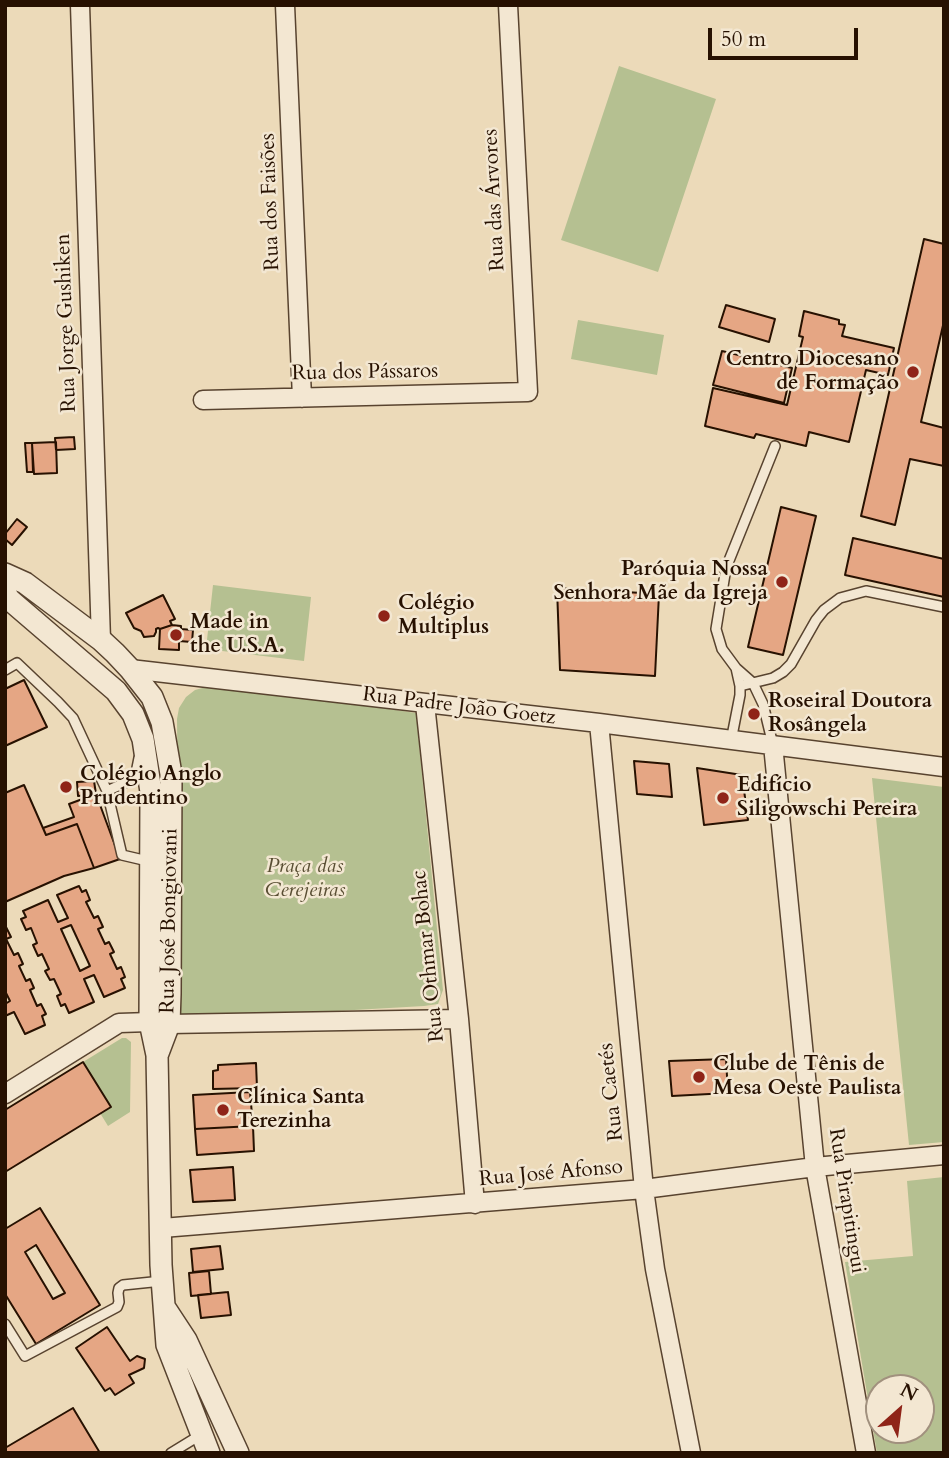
<!DOCTYPE html>
<meta charset="utf-8">
<style>
body{margin:0}
#map{position:relative;width:949px;height:1458px;overflow:hidden;background:#ecdab9;font-family:Cardo,serif}
canvas{display:block}
.frame{position:absolute;inset:0;border:7px solid #271101;pointer-events:none}
.north{position:absolute;left:865px;top:1374px;width:70px;height:70px;box-sizing:border-box;background:#f3e7d2;border:2px solid #a1917e;border-radius:50%;rotate:28deg;font-size:19px;font-weight:700;line-height:28px;text-align:center;color:#271101}
.north::after{content:'';display:block;margin:auto;width:24px;height:32px;background:#8f2418;clip-path:polygon(50% 0,100% 100%,50% 72%,0 100%)}
.scale{position:absolute;left:708px;top:28px;width:150px;height:32px;box-sizing:border-box;border:4px solid #271101;border-top:0;padding-left:9px;font-size:21px;line-height:24px;white-space:nowrap;color:#271101;-webkit-text-stroke:5px #f3e7d2;paint-order:stroke}
</style>
<div id="map">
<canvas width="949" height="1458"></canvas>
<div class="frame"></div>
<div class="north">N</div>
<div class="scale">50 m</div>
</div>
<script>
const g = document.querySelector('canvas').getContext('2d');
g.lineJoin = 'round';
function paint(path, color) { g.fillStyle = color; g.fill(path, 'evenodd'); }
const shape = rows => new Path2D(rows.map(r => 'M' + r).join(''));
function stroke(path, color, width, dash) { g.strokeStyle = color; g.lineWidth = width; g.lineCap = dash ? 'butt' : 'round'; g.setLineDash(dash || []); g.stroke(path); }
function write(font, color, halo, rows, align = 'center') {
  g.font = font + ' Cardo,serif'; g.lineWidth = 5; g.setLineDash([]); g.textBaseline = 'middle'; g.strokeStyle = halo; g.fillStyle = color; for (const [text, x, y, turn = 0] of rows) {
    g.save(); g.translate(x, y); g.rotate((+turn || 0) * Math.PI / 180); g.textAlign = isNaN(turn) ? turn : align; if (halo) g.strokeText(text, 0, 0); g.fillText(text, 0, 0); g.restore();
  }
}
const green = shape([
 [619,66,716,99,658,272,561,240],
 [578,320,664,335,657,375,571,359],
 [213,585,311,597,304,661,206,649],
 [206,687,240,687,416,713,443,990,438,1004,424,1006,180,1020,177,719,179,708,186,697,195,690],
 [872,778,944,787,944,1142,909,1145],
 [122,1038,126,1038,131,1042,130,1112,108,1126,100,1113,110,1107,83,1062],
 [944,1177,944,1453,877,1453,845,1262,913,1256,907,1181],
 [921,1388,921,1430,879,1430,879,1388]
]);
const building = shape([
 [924,239,944,244,944,321,921,422,944,428,944,466,910,459,895,525,861,516,924,239],
 [726,305,775,319,769,342,719,327,726,305],
 [804,311,839,320,839,324,845,325,842,336,894,348,888,375,866,370,849,442,809,432,806,446,756,434,754,438,705,426,713,388,787,405,803,337,799,336,804,311],
 [722,351,792,368,784,403,713,385,722,351],
 [74,437,75,449,56,450,55,438,74,437],
 [56,442,57,473,34,474,32,443,56,442],
 [25,443,32,443,33,472,27,472,25,443],
 [781,507,816,516,783,655,748,647,781,507],
 [17,519,27,527,12,545,5,539,5,534,17,519],
 [853,538,944,559,944,597,845,575,853,538],
 [557,588,659,594,655,676,560,670,557,588],
 [163,595,175,619,170,621,172,625,160,629,158,628,156,629,156,632,154,636,144,637,141,631,134,628,126,613,163,595],
 [172,625,181,626,181,629,193,630,192,642,179,641,179,650,159,649,160,629,172,625],
 [24,680,47,727,5,746,5,689,24,680],
 [634,761,669,764,672,797,637,794,634,761],
 [697,768,742,775,748,820,704,825,697,768],
 [94,781,96,794,78,796,77,782,94,781],
 [24,785,46,835,77,824,94,868,64,876,5,902,5,793,24,785],
 [96,794,120,859,94,868,77,824,46,835,43,828,74,817,69,804,96,794],
 [79,886,82,892,86,890,90,900,86,902,94,918,98,916,103,927,98,929,105,944,109,942,114,952,110,954,117,969,121,967,125,977,121,979,125,988,104,997,94,975,84,979,94,1002,69,1013,65,1004,61,1006,57,996,61,994,54,979,50,980,45,971,49,969,42,954,38,956,33,945,37,943,31,928,26,930,21,919,26,917,23,911,48,900,58,922,68,918,57,895,79,886],
 [71,925,90,966,80,971,61,929,71,925],
 [6,927,11,937,6,939,14,955,18,953,23,964,19,966,26,981,30,979,34,988,30,990,37,1006,41,1004,46,1014,42,1016,45,1025,25,1034,14,1012,5,1016,5,1004,10,1001,5,991,6,927],
 [726,1059,728,1093,672,1096,669,1061,726,1059],
 [83,1062,111,1107,5,1172,5,1110,83,1062],
 [256,1063,257,1088,213,1089,213,1071,218,1070,218,1065,256,1063],
 [250,1092,253,1126,195,1129,193,1095,250,1092],
 [253,1126,254,1151,197,1155,195,1129,253,1126],
 [233,1167,235,1200,193,1202,190,1170,233,1167],
 [40,1208,100,1305,36,1344,5,1294,5,1229,40,1208],
 [36,1245,65,1293,53,1299,25,1252,36,1245],
 [220,1246,223,1269,193,1272,191,1249,220,1246],
 [209,1271,211,1294,191,1296,189,1273,209,1271],
 [228,1292,231,1315,201,1318,198,1295,228,1292],
 [107,1327,130,1361,137,1356,145,1359,144,1368,129,1375,134,1383,115,1395,110,1388,105,1391,76,1348,107,1327],
 [73,1408,100,1453,5,1453,5,1448,73,1408]
]);
const service = shape([
 [736,668,722,649,716,629,726,568,775,446],
 [5,670,17,663,58,702,73,718,107,791],
 [740,686,773,678,783,672,791,664,816,620,824,610,840,598,866,591,944,607],
 [731,741,740,695,740,686,736,668,753,683,763,704,773,745],
 [139,758,135,778,107,791,122,855,152,862],
 [5,1324,25,1356,117,1307,119,1302,118,1293,119,1288,123,1285,162,1281],
 [171,1453,202,1434]
]);
const minor = shape([
 [80,5,101,640],
 [285,5,302,398],
 [203,400,528,392,508,5],
 [130,669,599,723,944,767],
 [425,704,459,1019,475,1204],
 [599,723,644,1189,655,1269,691,1453],
 [773,745,815,1167,866,1453],
 [5,1094,119,1023,150,1022,169,1024,459,1019],
 [162,1228,644,1189,815,1167,944,1155]
]);
const tertiary = shape([
 [5,574,25,583,101,640,115,653,130,669,152,697,162,722,171,774,170,994,169,1024,158,1053],
 [5,593,10,600,116,691,133,714,143,739,151,792,150,1022,157,1055,161,1265,167,1345,209,1453],
 [165,1308,186,1340,238,1453]
]);
const markers = [
 [913,372,7,"#8f2418"],
 [782,582,7,"#8f2418"],
 [384,616,7,"#8f2418"],
 [176,635,7,"#8f2418"],
 [754,714,7,"#8f2418"],
 [66,787,7,"#8f2418"],
 [723,798,7,"#8f2418"],
 [699,1077,7,"#8f2418"],
 [223,1110,7,"#8f2418"]
];
const streetNames = [
 ["Rua das Árvores",495,200,-93],
 ["Rua dos Faisões",271,202,-92],
 ["Rua Jorge Gushiken",67,323,-92],
 ["Rua dos Pássaros",365,373,-1],
 ["Rua Padre João Goetz",459,707,7],
 ["Rua José Bongiovani",170,921,-89],
 ["Rua Othmar Bohac",429,956,-96],
 ["Rua Caetés",612,1092,-96],
 ["Rua José Afonso",551,1174,-5],
 ["Rua Pirapitingui",846,1201,81]
];
const poiNames = [
 ["Centro Diocesano",899,360,"right"],
 ["de Formação",899,384,"right"],
 ["Paróquia Nossa",768,570,"right"],
 ["Senhora Mãe da Igreja",768,594,"right"],
 ["Colégio",398,604],
 ["Multiplus",398,628],
 ["Made in",190,623],
 ["the U.S.A.",190,647],
 ["Roseiral Doutora",768,702],
 ["Rosângela",768,726],
 ["Colégio Anglo",80,775],
 ["Prudentino",80,799],
 ["Edifício",737,786],
 ["Siligowschi Pereira",737,810],
 ["Clube de Tênis de",713,1065],
 ["Mesa Oeste Paulista",713,1089],
 ["Clínica Santa",237,1098],
 ["Terezinha",237,1122]
];
const parkNames = [
 ["Praça das",305,867],
 ["Cerejeiras",305,891]
];
paint(green, '#b5c091');
paint(building, '#e5a684');
stroke(building, '#271101', 2);
stroke(service, '#58432f', 12);
stroke(minor, '#58432f', 21);
stroke(tertiary, '#58432f', 24);
stroke(service, '#f3e7d2', 9);
stroke(minor, '#f3e7d2', 18);
stroke(tertiary, '#f3e7d2', 21);
for (const [x, y, r, color] of markers) { const dot = new Path2D(); dot.arc(x, y, r, 0, 2 * Math.PI); g.fillStyle = color; g.fill(dot); stroke(dot, '#f3e7d2', 2.5); }
write('21px', '#271101', '#f3e7d2', streetNames);
write('bold 21px', '#271101', '#f3e7d2', poiNames, 'left');
write('italic 21px', '#594e33', '#f3e7d2', parkNames);
</script>
